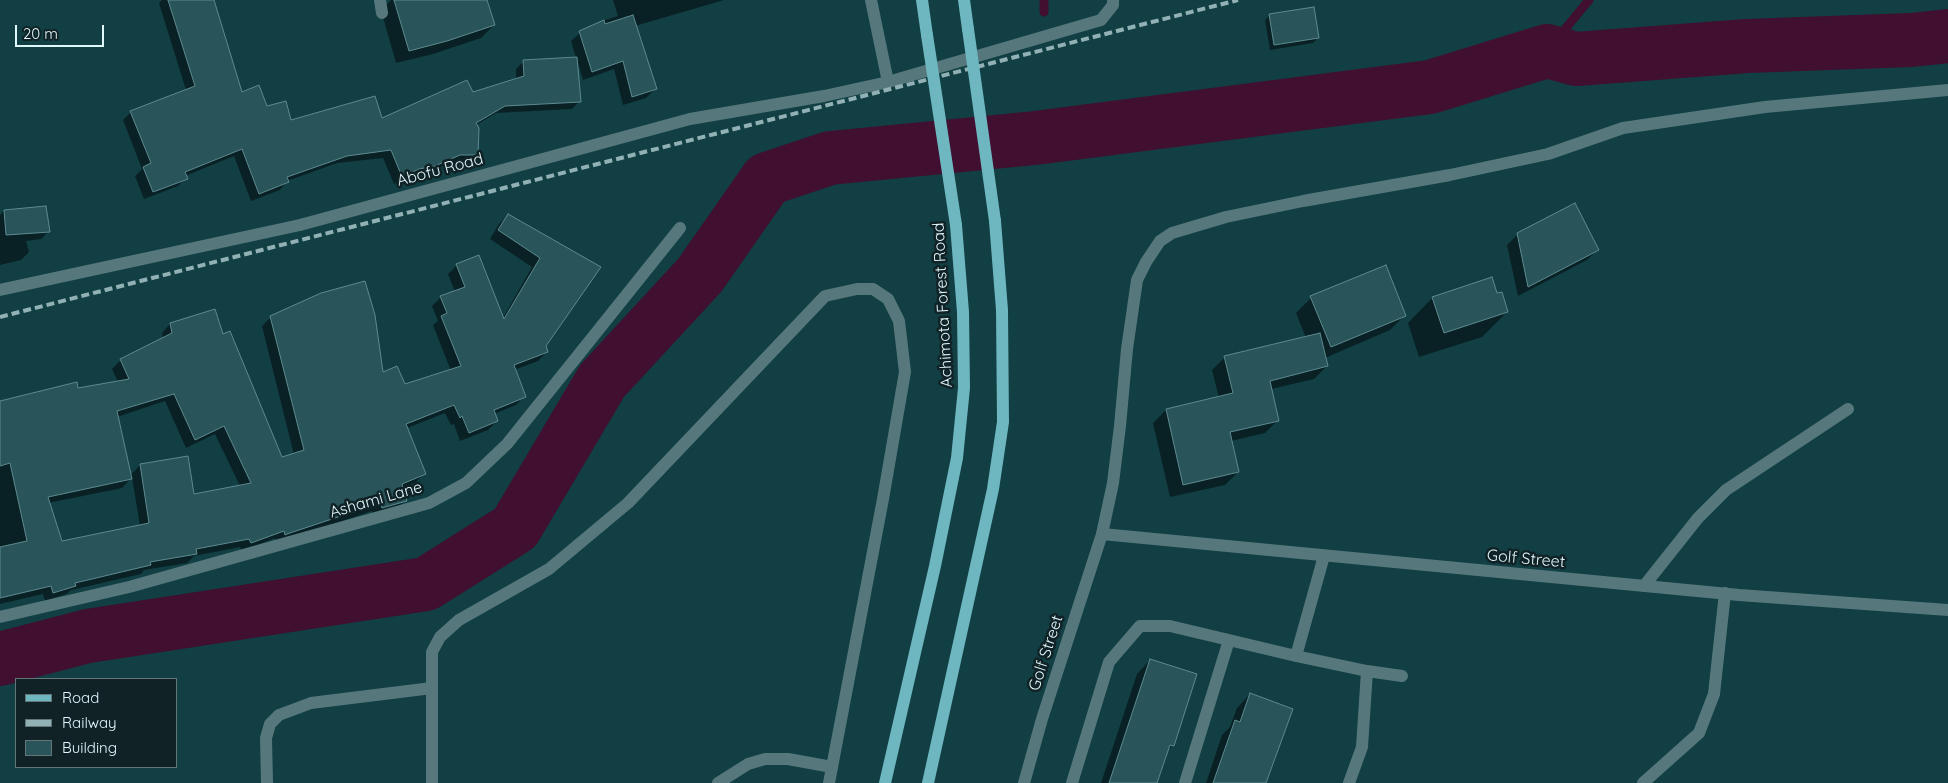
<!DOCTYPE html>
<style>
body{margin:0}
#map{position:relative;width:1948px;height:783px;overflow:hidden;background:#113f44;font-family:Quicksand,sans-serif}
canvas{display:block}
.legend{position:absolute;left:15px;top:678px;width:162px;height:90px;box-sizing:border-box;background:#102225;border:1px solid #63777b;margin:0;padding:6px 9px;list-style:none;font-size:15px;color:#e0f7fb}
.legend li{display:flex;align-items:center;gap:10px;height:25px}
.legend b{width:25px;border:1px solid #63777b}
.scale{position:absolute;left:15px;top:25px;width:89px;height:22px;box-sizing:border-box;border:2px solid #e0f7fb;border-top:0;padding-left:6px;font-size:15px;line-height:18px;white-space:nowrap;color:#e0f7fb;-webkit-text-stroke:4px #102225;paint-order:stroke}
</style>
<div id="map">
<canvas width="1948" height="783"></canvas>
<ul class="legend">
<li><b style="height:6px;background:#6eb6c0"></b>Road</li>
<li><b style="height:6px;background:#91b1b5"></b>Railway</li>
<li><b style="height:14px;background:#29555a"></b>Building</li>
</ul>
<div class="scale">20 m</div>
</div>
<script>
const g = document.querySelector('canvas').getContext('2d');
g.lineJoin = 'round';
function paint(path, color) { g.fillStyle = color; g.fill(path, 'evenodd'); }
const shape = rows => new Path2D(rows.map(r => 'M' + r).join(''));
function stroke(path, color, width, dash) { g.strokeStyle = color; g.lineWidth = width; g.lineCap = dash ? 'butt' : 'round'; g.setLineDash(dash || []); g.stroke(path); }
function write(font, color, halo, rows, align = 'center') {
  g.font = font + ' Quicksand,sans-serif'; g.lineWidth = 5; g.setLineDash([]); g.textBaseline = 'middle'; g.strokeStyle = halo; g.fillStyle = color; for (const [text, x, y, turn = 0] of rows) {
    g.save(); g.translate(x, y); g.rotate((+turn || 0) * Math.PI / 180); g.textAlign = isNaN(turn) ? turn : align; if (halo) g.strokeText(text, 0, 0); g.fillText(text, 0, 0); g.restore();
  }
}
const shadow = shape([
 [162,0,213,0,242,94,290,121,381,120,516,80,516,69,524,61,576,58,571,41,580,33,602,21,618,16,613,0,724,0,635,26,655,89,646,98,623,105,614,69,583,80,577,60,580,101,572,109,496,113,476,125,477,155,469,163,451,162,426,174,410,176,394,184,383,158,337,163,287,181,280,190,251,201,234,156,185,176,186,178,178,186,144,199,135,176,142,169,123,120,131,112,186,90,159,3],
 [391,0,486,0,494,25,481,38,433,54,396,63,381,10],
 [1270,15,1318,38,1313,43,1270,50,1265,20],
 [4,211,49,231,41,239,26,241,29,252,21,260,0,265,0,215],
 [508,215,599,267,545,346,547,352,538,361,514,370,525,396,516,405,494,414,497,421,488,430,460,441,454,424,451,425,445,413,407,428,424,474,416,482,402,488,405,500,397,509,373,516,372,511,277,543,275,538,242,551,240,547,194,556,187,563,144,570,141,574,71,590,66,594,45,601,43,594,0,604,0,403,118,382,112,369,121,360,163,339,162,333,170,324,223,336,282,459,294,455,262,326,271,317,404,386,451,371,433,325,438,321,432,306,441,297,455,292,448,274,457,265,503,318,532,267,490,239,499,224],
 [165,401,186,448,215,434,240,486,193,496,187,457,140,465,130,476,117,417],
 [132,477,140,526,61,543,48,503,122,488],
 [1518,234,1597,250,1587,260,1518,296,1507,245],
 [1491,278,1496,294,1507,312,1482,337,1419,357,1408,323,1432,298],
 [1311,298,1405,315,1390,330,1325,358,1327,366,1314,379,1271,389,1278,420,1265,433,1231,441,1238,472,1225,485,1170,497,1153,423,1166,410,1219,398,1212,370,1225,357,1306,338,1296,313],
 [1150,660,1173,745,1167,751,1155,783,1101,783,1137,674],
 [1250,694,1292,710,1266,783,1206,783,1222,735,1230,727,1237,708]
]);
const stream = shape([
 [1044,12,1044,0],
 [1547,51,1589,0]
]);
const river = shape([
 [0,659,88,636,426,584,515,528,602,381,700,275,767,179,830,158,1035,138,1430,87,1547,51,1576,59,1747,46,1911,40,1948,36]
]);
const building = shape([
 [168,0,214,0,242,92,259,85,267,106,286,101,291,120,375,96,382,118,467,80,473,92,524,76,523,60,577,57,581,102,505,106,476,123,479,128,478,155,460,155,435,166,419,169,402,177,391,150,347,156,287,177,289,182,259,194,242,149,185,172,188,179,153,192,143,167,151,163,130,111,195,86,168,0],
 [394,0,487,0,495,25,447,41,409,51,394,0],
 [1314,7,1319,38,1274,45,1269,14,1314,7],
 [633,15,657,89,632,97,623,61,592,72,579,31,604,20,605,24,633,15],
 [1575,203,1599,250,1528,287,1517,233,1575,203],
 [46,206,50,232,6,235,4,210,46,206],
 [508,214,601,267,546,346,548,352,514,365,526,397,494,410,498,421,469,433,462,416,460,418,454,405,406,424,426,474,402,484,407,501,382,508,380,503,287,534,285,535,284,531,251,543,249,539,196,549,197,554,150,562,151,565,75,583,76,586,53,593,51,586,0,598,0,547,27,541,10,463,0,466,0,401,77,382,78,388,129,379,120,359,172,333,170,323,215,309,223,334,230,331,282,457,304,450,270,316,321,293,365,281,375,315,383,372,397,366,405,384,461,366,441,316,447,313,440,296,465,287,456,264,479,255,504,319,540,258,498,230,508,214],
 [174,394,195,440,224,426,251,483,194,494,188,456,140,464,149,523,62,541,48,497,132,479,117,411,174,394],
 [1386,265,1406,316,1331,347,1310,296,1386,265],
 [1492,277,1497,293,1502,292,1508,312,1444,333,1432,297,1492,277],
 [1320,333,1328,366,1270,381,1279,421,1230,432,1239,472,1183,485,1166,409,1233,393,1224,356,1320,333],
 [1150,659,1197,674,1174,746,1170,745,1157,783,1109,783,1150,659],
 [1250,693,1293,709,1266,783,1213,783,1235,720,1240,722,1250,693]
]);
const lane = shape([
 [380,0,382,13],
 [871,0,888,82],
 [1102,534,1113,483,1120,426,1127,349,1137,280,1146,262,1160,241,1172,233,1226,217,1303,201,1450,175,1548,154,1623,128,1765,107,1948,90],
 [1644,586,1698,518,1726,490,1848,409],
 [1296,656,1324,556],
 [267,783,266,738,270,724,279,715,311,703,432,688],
 [718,783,748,764,765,759,788,759,832,767],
 [1072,783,1109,662,1140,626,1170,626,1296,656,1367,671,1402,676],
 [1185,783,1229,640],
 [1349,783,1362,747,1367,671],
 [1643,783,1699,733,1714,694,1725,593]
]);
const street = shape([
 [0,290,300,225,690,119,824,96,888,82,1101,20,1113,5,1113,0],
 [0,617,129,587,429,503,466,483,507,444,680,228],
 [432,783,432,652,440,637,459,620,549,569,628,503,825,296,857,289,873,289,888,299,899,321,905,372,883,499,829,783],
 [1024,783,1042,719,1102,534,1739,595,1948,610]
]);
const primary = shape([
 [922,0,927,35],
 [964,0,968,29],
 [885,783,935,566,957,458,964,388,963,312,956,225],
 [928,783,993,489,1003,422,1002,310,995,221]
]);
const rail = shape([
 [0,317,1238,0]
]);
const primaryBridge = shape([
 [968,29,995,221],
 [927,35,956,225]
]);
const streetNames = [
 ["Abofu Road",440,170,-15],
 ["Achimota Forest Road",943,305,-93],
 ["Ashami Lane",376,500,-16],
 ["Golf Street",1526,559,5],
 ["Golf Street",1046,653,-72]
];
paint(shadow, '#0007');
stroke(stream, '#410f2f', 9);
stroke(river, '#410f2f', 54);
paint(building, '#29555a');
stroke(building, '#5d8a90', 1);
stroke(lane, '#56787c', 12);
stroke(street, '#56787c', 12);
stroke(primary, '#6eb6c0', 12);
stroke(rail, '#91b1b5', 4, [8, 4]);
stroke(primaryBridge, '#6eb6c0', 12);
write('16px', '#e0f7fb', '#102225', streetNames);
</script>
